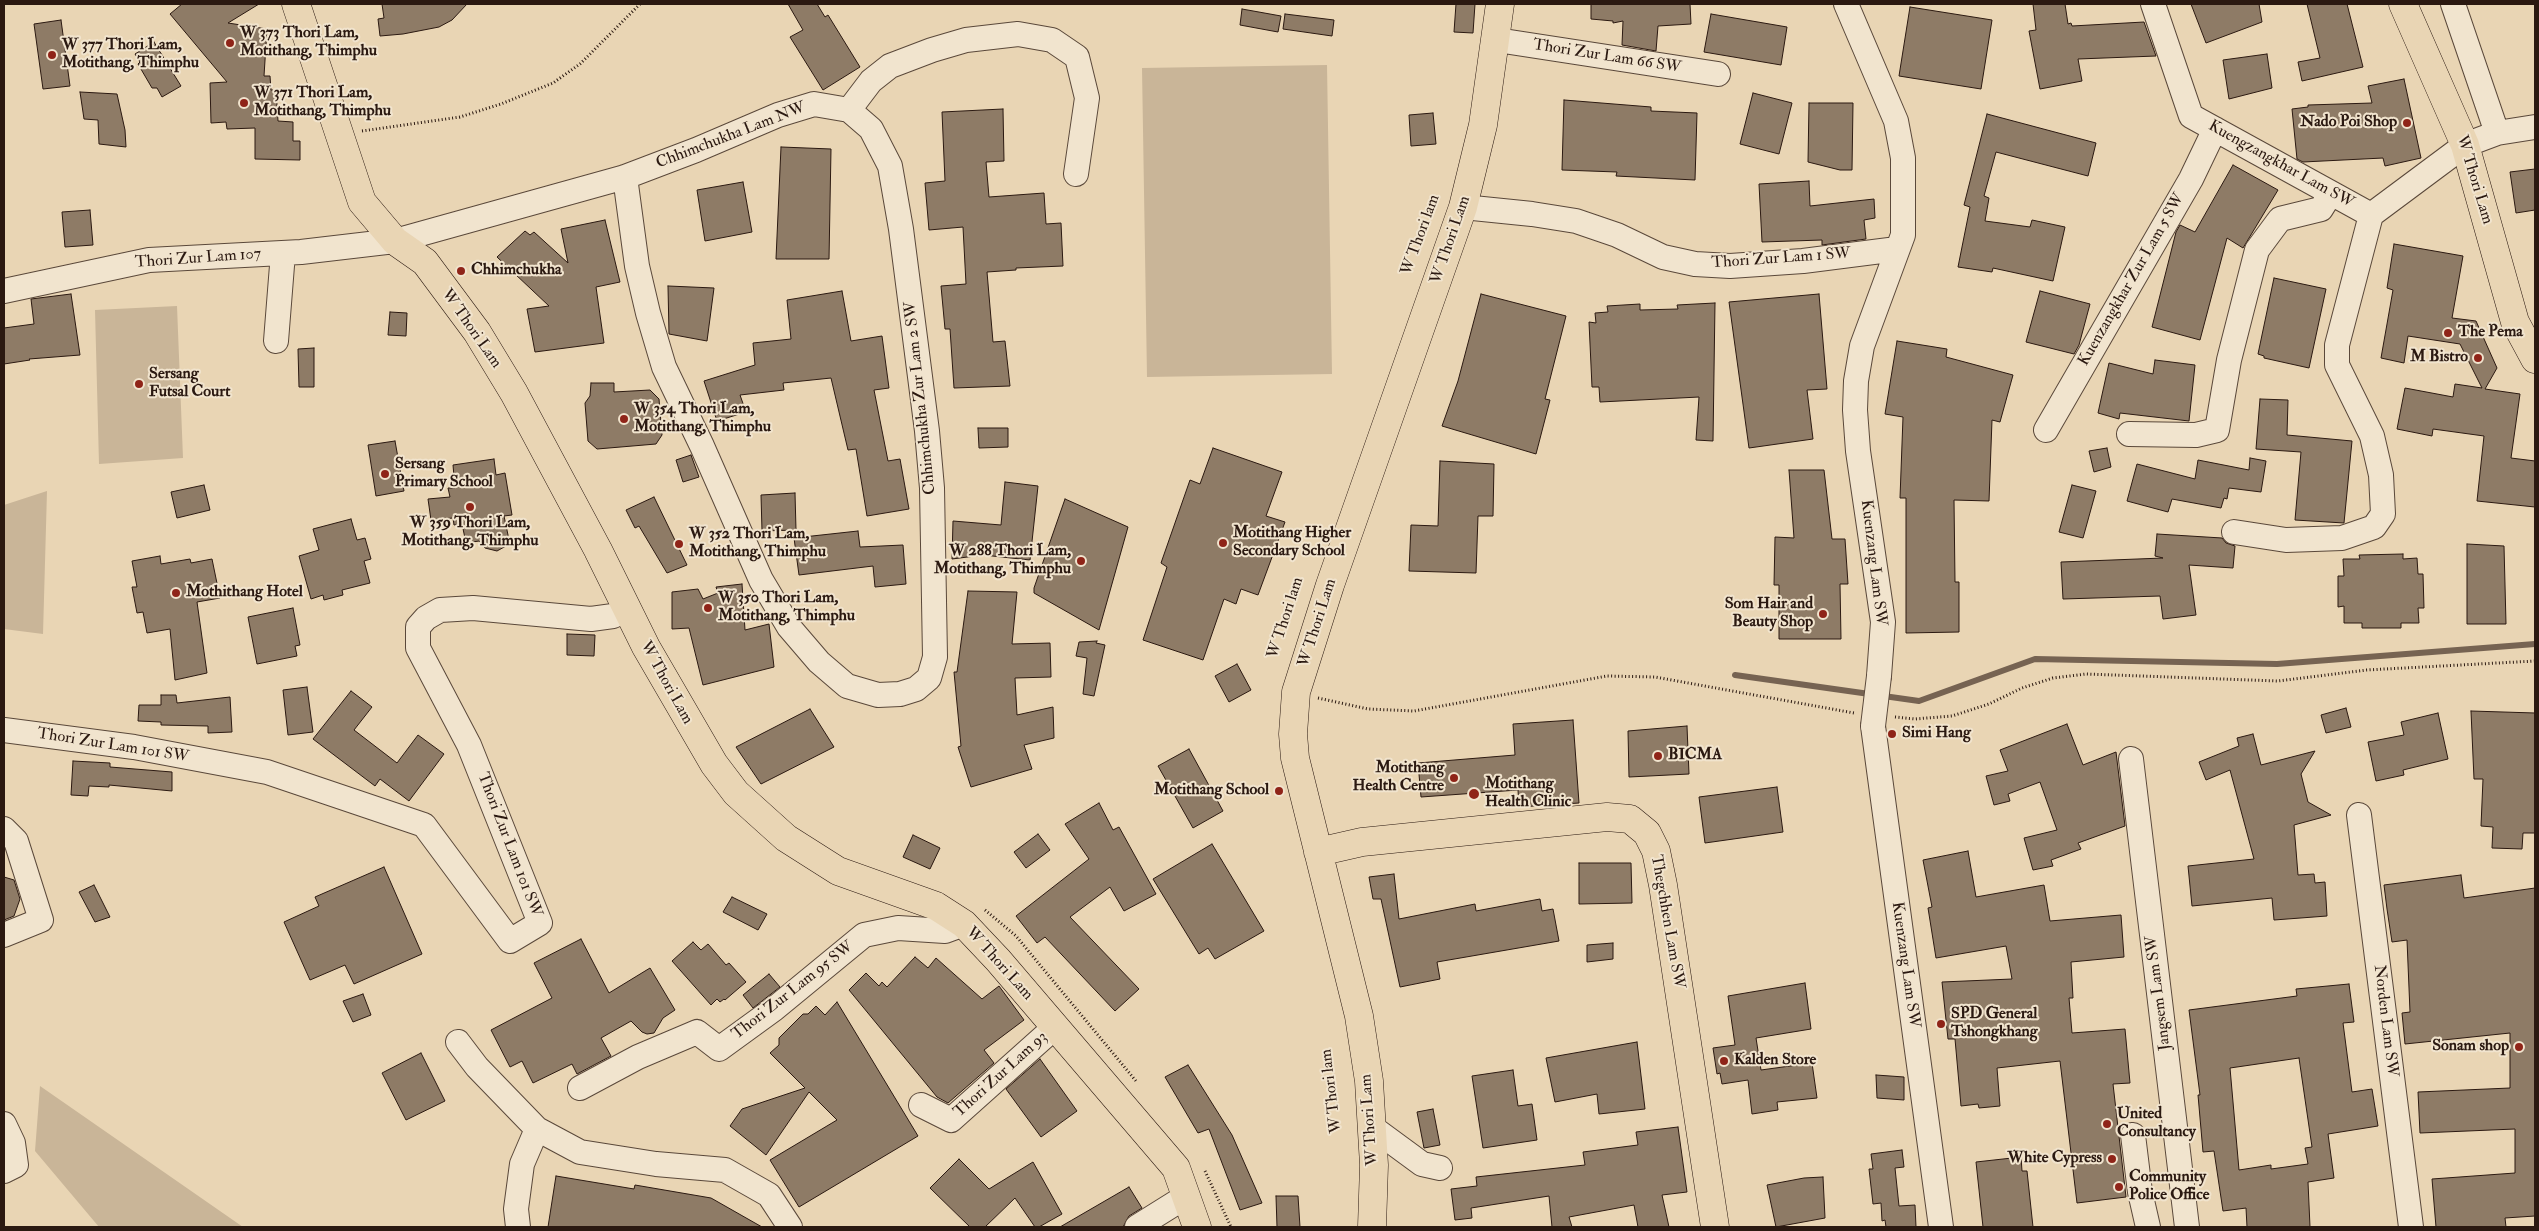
<!DOCTYPE html>
<style>
body{margin:0}
#map{position:relative;width:2539px;height:1231px;overflow:hidden;background:#e9d5b4;font-family:"IM FELL Double Pica",serif}
canvas{display:block}
.frame{position:absolute;inset:0;border:5px solid #2b1911;pointer-events:none}
</style>
<div id="map">
<canvas width="2539" height="1231"></canvas>
<div class="frame"></div>
</div>
<script>
const g = document.querySelector('canvas').getContext('2d');
g.lineJoin = 'round';
function paint(path, color) { g.fillStyle = color; g.fill(path, 'evenodd'); }
const shape = rows => new Path2D(rows.map(r => 'M' + r).join(''));
function stroke(path, color, width, dash) { g.strokeStyle = color; g.lineWidth = width; g.lineCap = dash ? 'butt' : 'round'; g.setLineDash(dash || []); g.stroke(path); }
function write(font, color, halo, rows, align = 'center') {
  g.font = font + ' "IM FELL Double Pica",serif'; g.lineWidth = 4; g.setLineDash([]); g.textBaseline = 'middle'; g.strokeStyle = halo; g.fillStyle = color; for (const [text, x, y, turn = 0] of rows) {
    g.save(); g.translate(x, y); g.rotate((+turn || 0) * Math.PI / 180); g.textAlign = isNaN(turn) ? turn : align; if (halo) g.strokeText(text, 0, 0); g.fillText(text, 0, 0); g.restore();
  }
}
const green = shape([
 [1327,65,1332,374,1147,377,1142,68],
 [177,306,183,458,99,464,95,310],
 [47,491,43,634,4,629,4,505],
 [40,1086,243,1227,99,1227,35,1151]
]);
const stream = shape([
 [1735,675,1919,701,2035,659,2277,664,2535,644]
]);
const building = shape([
 [182,4,259,4,228,23,267,29,264,76,270,76,271,90,276,90,278,121,293,122,293,141,300,141,300,160,255,159,255,128,227,129,226,122,211,123,210,83,227,82,170,14,182,4],
 [382,4,467,4,452,20,439,27,403,34,380,36,378,19,384,18,382,4],
 [788,4,817,4,825,17,828,15,860,67,823,90,790,37,803,30,788,4],
 [1456,4,1475,4,1473,33,1454,32,1456,4],
 [1591,4,1690,4,1691,24,1658,26,1656,51,1622,45,1623,21,1613,23,1613,21,1591,19,1591,4],
 [2033,4,2065,4,2068,24,2071,23,2072,26,2144,22,2156,56,2078,59,2082,81,2040,89,2029,31,2036,30,2033,4],
 [2191,4,2259,4,2262,22,2206,43,2191,4],
 [2307,4,2347,4,2363,67,2302,81,2298,62,2320,58,2307,4],
 [1910,7,1992,20,1981,89,1899,76,1910,7],
 [1242,9,1281,16,1278,32,1240,25,1242,9],
 [1285,14,1334,20,1332,36,1283,29,1285,14],
 [1711,14,1787,27,1781,65,1704,52,1711,14],
 [61,20,70,86,43,89,34,24,61,20],
 [154,42,181,86,162,97,157,88,152,88,138,64,140,62,135,54,154,42],
 [2267,54,2272,88,2229,99,2223,60,2267,54],
 [2404,79,2421,158,2385,166,2383,158,2303,162,2297,159,2292,109,2308,107,2308,105,2372,103,2368,86,2404,79],
 [80,92,117,94,125,130,126,147,99,144,98,120,84,119,80,92],
 [1753,93,1792,103,1779,154,1740,144,1753,93],
 [1564,100,1651,107,1651,111,1697,113,1695,180,1616,176,1617,172,1562,170,1564,100],
 [1809,103,1853,103,1852,170,1840,170,1808,162,1809,103],
 [1003,109,1004,161,986,162,989,197,1044,193,1046,224,1061,223,1063,266,1016,268,1016,270,987,272,993,342,1005,341,1010,386,954,388,950,329,945,329,941,286,966,284,963,227,929,230,925,183,945,181,942,112,1003,109],
 [1433,113,1436,144,1411,146,1409,115,1433,113],
 [1987,114,2096,143,2088,176,1996,152,1984,196,1989,198,1985,221,2030,227,2032,220,2065,227,2053,281,1993,268,1992,272,1958,267,1970,207,1964,205,1987,114],
 [781,147,831,149,829,259,776,259,781,147],
 [2233,165,2278,190,2243,248,2227,238,2200,340,2152,327,2176,232,2180,225,2195,232,2233,165],
 [2535,169,2535,210,2516,213,2510,172,2535,169],
 [1809,181,1810,206,1874,199,1875,218,1864,220,1866,239,1822,245,1822,240,1762,242,1759,184,1809,181],
 [743,182,752,232,705,241,697,190,743,182],
 [90,210,93,245,65,247,62,212,90,210],
 [605,220,620,282,596,287,604,343,535,352,527,309,549,306,497,257,525,231,530,235,534,232,568,263,561,229,605,220],
 [2394,244,2463,256,2452,318,2476,321,2497,368,2485,389,2520,394,2511,458,2535,461,2535,507,2477,501,2484,436,2433,429,2432,436,2397,429,2405,388,2453,397,2455,384,2482,388,2460,344,2408,336,2404,363,2381,358,2393,290,2387,288,2394,244],
 [2274,278,2326,289,2309,368,2264,358,2264,356,2258,354,2274,278],
 [668,286,714,288,707,341,669,334,668,286],
 [842,291,851,341,882,336,889,388,874,390,888,461,900,459,909,509,867,516,856,449,848,450,831,378,783,383,784,390,740,395,746,412,717,421,704,381,755,365,753,343,791,339,787,300,842,291],
 [2040,291,2090,304,2079,345,2074,354,2026,342,2040,291],
 [71,294,80,355,29,359,30,360,4,364,4,328,34,324,31,299,71,294],
 [1481,294,1566,316,1545,399,1550,400,1536,454,1442,426,1458,381,1481,294],
 [1819,294,1827,389,1807,390,1813,439,1749,448,1729,302,1819,294],
 [1715,303,1713,441,1696,440,1699,397,1600,402,1599,387,1592,387,1589,322,1596,323,1595,313,1608,312,1607,306,1640,304,1640,310,1678,309,1677,305,1715,303],
 [390,312,407,313,406,336,388,335,390,312],
 [1897,341,1947,349,1946,357,2013,375,2000,422,1992,420,1989,501,1954,500,1955,582,1959,582,1959,632,1906,633,1906,498,1900,498,1903,417,1885,414,1897,341],
 [314,348,314,387,299,387,298,349,314,348],
 [2155,360,2195,365,2189,421,2120,413,2119,419,2098,413,2109,363,2153,374,2155,360],
 [591,383,614,383,614,392,650,390,659,399,662,435,656,444,597,449,588,441,585,403,590,396,591,383],
 [2260,399,2288,400,2287,435,2352,441,2344,523,2295,520,2301,452,2256,449,2260,399],
 [978,428,1008,428,1008,447,979,448,978,428],
 [395,441,404,491,376,496,368,445,395,441],
 [1213,448,1282,472,1266,516,1285,522,1258,595,1241,589,1236,604,1224,599,1203,660,1143,640,1167,567,1161,563,1190,480,1200,484,1213,448],
 [2107,448,2111,467,2094,472,2089,451,2107,448],
 [691,455,699,477,683,482,676,460,691,455],
 [2250,458,2266,461,2261,492,2229,488,2227,499,2224,498,2221,508,2172,499,2168,512,2127,501,2137,464,2195,479,2198,460,2249,470,2250,458],
 [494,459,496,475,505,473,512,515,504,516,508,535,506,546,497,551,485,548,479,541,466,543,462,524,454,525,453,518,431,520,428,499,450,497,448,488,455,488,453,465,494,459],
 [1440,461,1494,464,1493,516,1478,516,1476,573,1409,571,1411,525,1438,526,1440,461],
 [1789,470,1824,470,1832,539,1845,539,1848,584,1840,584,1841,639,1779,639,1779,585,1774,585,1775,537,1794,538,1789,470],
 [1005,482,1038,486,1030,560,983,555,952,559,953,521,1001,525,1005,482],
 [204,485,210,510,177,518,171,492,204,485],
 [2072,485,2096,491,2083,538,2059,532,2072,485],
 [795,493,796,530,762,531,761,495,795,493],
 [654,497,687,565,667,573,639,526,635,528,626,510,654,497],
 [1065,499,1128,527,1099,630,1034,593,1034,588,1065,499],
 [351,519,357,540,365,538,371,559,364,561,370,583,342,590,343,595,324,600,323,595,311,599,299,556,319,550,313,529,351,519],
 [858,531,860,547,903,545,906,584,875,587,873,566,799,575,794,538,858,531],
 [2157,534,2222,538,2226,543,2235,546,2233,568,2189,565,2196,615,2163,619,2160,596,2063,599,2061,562,2163,558,2155,556,2157,534],
 [2467,544,2504,546,2506,624,2467,624,2467,544],
 [2403,554,2403,559,2417,558,2418,574,2423,574,2424,608,2418,608,2419,623,2401,623,2401,628,2362,628,2362,623,2344,623,2344,606,2338,607,2338,576,2344,576,2343,559,2360,559,2359,555,2403,554],
 [160,556,161,564,190,559,191,563,212,559,220,598,197,602,207,673,175,680,170,629,147,633,143,612,137,613,132,587,137,587,132,561,160,556],
 [742,584,745,630,769,624,774,667,703,685,689,628,672,629,672,592,698,589,703,599,718,593,716,587,742,584],
 [968,591,1017,592,1012,644,1050,643,1051,677,1015,678,1017,715,1053,707,1054,738,1024,745,1032,769,971,787,958,747,961,746,954,672,957,672,968,591],
 [293,608,300,645,295,646,297,656,257,664,248,617,293,608],
 [567,634,595,635,594,656,567,655,567,634],
 [1097,641,1096,643,1105,645,1094,696,1083,694,1087,658,1076,656,1079,642,1097,641],
 [1237,664,1251,690,1229,702,1215,676,1237,664],
 [307,687,313,732,288,735,283,690,307,687],
 [351,691,372,707,354,730,397,763,418,735,444,754,409,801,380,779,375,786,313,739,351,691],
 [161,695,176,695,177,703,230,697,232,732,208,733,208,726,161,725,161,722,138,721,139,705,161,705,161,695],
 [2346,708,2351,727,2326,733,2321,715,2346,708],
 [810,709,834,747,761,784,736,747,810,709],
 [2471,711,2535,713,2535,833,2523,833,2522,849,2492,848,2493,827,2481,826,2483,779,2474,779,2471,711],
 [2438,713,2448,759,2403,770,2404,775,2376,781,2368,742,2404,735,2401,722,2438,713],
 [1573,720,1579,803,1519,807,1518,790,1421,797,1418,763,1515,755,1513,724,1573,720],
 [2067,724,2083,765,2116,752,2125,826,2078,843,2081,849,2051,860,2053,866,2033,870,2024,838,2057,830,2040,782,2008,794,2010,801,1994,805,1986,776,2008,771,2000,750,2067,724],
 [1687,726,1689,774,1629,777,1628,731,1687,726],
 [2253,734,2261,765,2315,751,2301,774,2308,802,2331,815,2294,825,2298,875,2314,874,2315,883,2325,882,2327,916,2274,920,2272,898,2192,906,2188,866,2254,859,2230,770,2206,780,2199,762,2239,746,2237,738,2253,734],
 [1189,749,1223,811,1193,828,1158,766,1189,749],
 [73,761,110,763,110,767,172,772,172,791,109,785,109,787,89,786,88,796,71,795,73,761],
 [1777,787,1783,832,1705,843,1699,797,1777,787],
 [1099,803,1113,830,1119,827,1156,894,1124,911,1110,887,1070,917,1139,989,1115,1011,1045,937,1037,943,1016,916,1089,859,1065,824,1099,803],
 [1038,834,1050,850,1026,868,1014,852,1038,834],
 [913,835,940,848,930,869,903,857,913,835],
 [1212,844,1264,931,1215,959,1208,948,1199,954,1153,879,1212,844],
 [1968,851,1976,897,2044,885,2050,921,2121,915,2124,957,2071,962,2073,998,2069,998,2072,1033,2125,1029,2130,1083,2113,1084,2126,1197,2077,1203,2060,1061,1997,1068,2000,1106,1979,1108,1978,1104,1961,1106,1955,1039,1948,1039,1942,982,2012,979,2006,946,1936,958,1928,908,1932,907,1923,860,1968,851],
 [1579,863,1631,863,1632,903,1579,904,1579,863],
 [384,867,422,954,354,984,345,965,310,980,284,922,319,906,315,897,384,867],
 [1394,874,1399,919,1475,904,1476,911,1540,899,1542,911,1553,909,1559,941,1437,962,1440,979,1400,987,1381,899,1373,899,1369,877,1394,874],
 [2461,875,2464,898,2535,888,2535,1216,2505,1218,2506,1227,2436,1227,2432,1179,2515,1173,2515,1129,2420,1133,2418,1092,2510,1088,2510,1033,2405,1044,2402,1013,2410,1012,2407,940,2392,942,2387,909,2384,885,2461,875],
 [4,877,14,880,20,899,14,916,4,920,4,877],
 [94,885,110,917,95,922,79,892,94,885],
 [732,897,767,914,758,930,723,912,732,897],
 [581,939,609,993,650,968,675,1010,663,1018,654,1033,647,1034,642,1032,631,1021,601,1038,611,1056,577,1074,572,1064,533,1083,522,1061,510,1067,491,1030,552,998,534,963,581,939],
 [693,942,701,950,708,944,726,965,729,963,746,982,725,1000,724,999,720,1002,717,999,711,1005,672,961,693,942],
 [1613,943,1613,959,1587,962,1587,945,1613,943],
 [915,957,928,968,936,958,982,999,999,986,1024,1020,984,1050,994,1063,948,1103,937,1097,849,990,866,973,879,986,882,982,887,987,915,957],
 [769,974,780,987,753,1008,743,995,769,974],
 [1805,983,1811,1029,1756,1038,1761,1070,1812,1063,1817,1098,1777,1102,1778,1110,1752,1114,1748,1080,1722,1084,1720,1073,1717,1074,1713,1048,1735,1045,1728,996,1805,983],
 [2349,984,2354,1022,2343,1023,2352,1092,2372,1089,2378,1126,2328,1134,2334,1178,2308,1182,2310,1227,2247,1227,2246,1208,2223,1211,2214,1151,2203,1152,2198,1095,2200,1095,2189,1010,2297,996,2296,989,2349,984],
 [2299,1058,2312,1147,2305,1148,2308,1164,2271,1169,2271,1165,2239,1170,2230,1068,2299,1058],
 [363,994,371,1015,353,1022,343,1001,363,994],
 [837,1002,918,1136,799,1207,770,1160,837,1120,809,1092,766,1155,730,1126,742,1109,805,1088,770,1053,779,1045,779,1038,803,1014,808,1014,816,1006,825,1015,837,1002],
 [1637,1042,1645,1109,1599,1114,1597,1094,1555,1102,1546,1058,1637,1042],
 [421,1053,445,1101,406,1120,382,1073,421,1053],
 [1040,1059,1077,1111,1041,1137,1006,1089,1040,1059],
 [1188,1065,1232,1135,1262,1203,1240,1210,1209,1129,1198,1133,1165,1077,1188,1065],
 [1513,1070,1518,1106,1532,1104,1537,1140,1483,1148,1472,1076,1513,1070],
 [1876,1075,1904,1077,1904,1100,1877,1098,1876,1075],
 [1433,1109,1440,1145,1424,1148,1417,1112,1433,1109],
 [1678,1127,1687,1192,1662,1195,1669,1227,1638,1227,1634,1205,1569,1217,1572,1227,1552,1227,1549,1196,1471,1208,1472,1218,1455,1220,1451,1189,1477,1186,1476,1177,1585,1165,1583,1152,1638,1145,1636,1132,1678,1127],
 [1902,1150,1904,1167,1895,1168,1899,1206,1915,1205,1916,1227,1886,1227,1885,1220,1882,1221,1881,1203,1873,1204,1869,1169,1873,1169,1871,1154,1902,1150],
 [2021,1157,2022,1171,2027,1171,2033,1227,1983,1227,1976,1162,2021,1157],
 [959,1159,989,1189,1033,1162,1062,1214,1039,1227,1035,1227,1015,1198,985,1227,970,1227,930,1188,959,1159],
 [556,1176,634,1189,635,1185,711,1198,762,1227,548,1227,556,1176],
 [1823,1177,1825,1218,1776,1227,1767,1185,1804,1178,1823,1177],
 [1129,1187,1142,1208,1129,1216,1123,1227,1060,1227,1129,1187],
 [1276,1196,1298,1196,1300,1227,1277,1227,1276,1196]
]);
const path = shape([
 [362,131,460,117,501,104,553,83,580,64,640,4],
 [1318,698,1368,709,1414,711,1607,676,1655,677,1854,713],
 [1895,717,1915,719,1952,716,1989,704,2022,688,2053,678,2086,674,2278,681,2367,670,2535,661],
 [985,910,1016,936,1136,1081],
 [1205,1171,1231,1227]
]);
const minor = shape([
 [1846,4,1896,121,1903,158,1903,235,1862,346,1856,381,1855,410,1858,451,1883,622,1879,676],
 [2153,4,2191,116,2371,215,2465,145,2497,133,2535,127],
 [2453,4,2497,133],
 [1497,40,1718,74],
 [849,110,871,81,890,66,932,50,966,40,1018,34,1052,40,1077,57,1087,98,1076,174],
 [1463,207,1532,214,1576,221,1617,235,1663,257,1695,264,1730,266,1803,261,1897,249],
 [4,291,149,260,301,252,395,241,625,177,696,150,778,115,814,104,849,110,871,129,890,166,901,229,927,431,932,488,935,657,929,678,916,689,900,694,878,695,847,686,819,662,789,627,761,580,702,446,664,367,648,313,637,266,625,177],
 [276,341,283,253],
 [2046,430,2191,179,2215,129],
 [2129,434,2196,435,2217,430,2229,360,2257,250,2280,219,2321,209,2331,193],
 [2234,532,2286,540,2342,538,2374,527,2383,514,2381,475,2372,436,2337,365,2337,345,2371,215],
 [1873,726,1941,1227],
 [4,730,134,747,267,772,424,825,510,941,540,923,469,745,418,648,418,627,426,618,440,610,473,608,591,619,613,616,626,610],
 [2131,759,2187,1227],
 [2359,815,2411,1227],
 [4,829,16,841,41,920,4,935],
 [458,1042,477,1067,537,1129,580,1152,656,1164,725,1170,769,1195,790,1227],
 [580,1088,638,1057,697,1032,719,1049,774,1009,864,935,898,928,945,931,964,924],
 [921,1105,951,1120,1055,1027],
 [4,1124,13,1143,16,1165,4,1171],
 [1373,1128,1422,1164,1440,1168],
 [2133,1135,2140,1192,2148,1227],
 [518,1227,516,1209,522,1164,537,1129],
 [1137,1227,1185,1197]
]);
const major = shape([
 [296,4,362,202,395,241,425,262,477,332,514,393,598,550,646,647,714,764,736,793,786,838,838,871,936,906,964,924,998,960,1176,1168,1197,1227],
 [2403,4,2465,145,2515,322,2535,359],
 [1318,852,1362,842,1607,817,1630,819,1647,833,1656,851,1663,885,1715,1227],
 [1372,1227,1374,1165,1369,1081,1359,1016,1295,758,1293,734,1296,692,1330,585,1463,207,1483,125,1500,4]
]);
const minorBridge = shape([
 [1873,726,1879,676]
]);
const markers = [
 [230,43,5,"#8f2418"],
 [52,55,5,"#8f2418"],
 [244,103,5,"#8f2418"],
 [2407,123,5,"#8f2418"],
 [461,271,5,"#8f2418"],
 [2448,333,5,"#8f2418"],
 [2478,358,5,"#8f2418"],
 [139,384,5,"#8f2418"],
 [624,419,5,"#8f2418"],
 [385,474,5,"#8f2418"],
 [470,507,5,"#8f2418"],
 [1223,543,5,"#8f2418"],
 [679,544,5,"#8f2418"],
 [1081,561,5,"#8f2418"],
 [176,593,5,"#8f2418"],
 [708,608,5,"#8f2418"],
 [1823,614,5,"#8f2418"],
 [1892,734,5,"#8f2418"],
 [1658,756,5,"#8f2418"],
 [1454,778,5,"#8f2418"],
 [1279,791,5,"#8f2418"],
 [1474,794,6,"#8f2418"],
 [1941,1024,5,"#8f2418"],
 [2519,1047,5,"#8f2418"],
 [1724,1061,5,"#8f2418"],
 [2107,1124,5,"#8f2418"],
 [2112,1159,5,"#8f2418"],
 [2119,1187,5,"#8f2418"]
];
const poiNames = [
 ["W 373 Thori Lam,",240,34],
 ["Motithang, Thimphu",240,52],
 ["W 377 Thori Lam,",62,46],
 ["Motithang, Thimphu",62,64],
 ["W 371 Thori Lam,",254,94],
 ["Motithang, Thimphu",254,112],
 ["Nado Poi Shop",2397,123,"right"],
 ["Chhimchukha",471,271],
 ["The Pema",2458,333],
 ["M Bistro",2468,358,"right"],
 ["Sersang",149,375],
 ["Futsal Court",149,393],
 ["W 354 Thori Lam,",634,410],
 ["Motithang, Thimphu",634,428],
 ["Sersang",395,465],
 ["Primary School",395,483],
 ["W 359 Thori Lam,",470,524,"center"],
 ["Motithang, Thimphu",470,542,"center"],
 ["Motithang Higher",1233,534],
 ["Secondary School",1233,552],
 ["W 352 Thori Lam,",689,535],
 ["Motithang, Thimphu",689,553],
 ["W 288 Thori Lam,",1071,552,"right"],
 ["Motithang, Thimphu",1071,570,"right"],
 ["Mothithang Hotel",186,593],
 ["W 350 Thori Lam,",718,599],
 ["Motithang, Thimphu",718,617],
 ["Som Hair and",1813,605,"right"],
 ["Beauty Shop",1813,623,"right"],
 ["Simi Hang",1902,734],
 ["BICMA",1668,756],
 ["Motithang",1444,769,"right"],
 ["Health Centre",1444,787,"right"],
 ["Motithang",1485,785],
 ["Health Clinic",1485,803],
 ["Motithang School",1269,791,"right"],
 ["SPD General",1951,1015],
 ["Tshongkhang",1951,1033],
 ["Sonam shop",2509,1047,"right"],
 ["Kalden Store",1734,1061],
 ["United",2117,1115],
 ["Consultancy",2117,1133],
 ["White Cypress",2102,1159,"right"],
 ["Community",2129,1178],
 ["Police Office",2129,1196]
];
const streetNames = [
 ["Thori Zur Lam 66 SW",1607,57,9],
 ["Chhimchukha Lam NW",731,136,-21],
 ["Kuengzangkhar Lam SW",2281,165,29],
 ["W Thori Lam",2474,180,73],
 ["W Thori lam",1421,235,-70],
 ["W Thori Lam",1451,240,-71],
 ["Thori Zur Lam 107",198,259,-4],
 ["Thori Zur Lam 1 SW",1781,259,-4],
 ["Kuenzangkhar Zur Lam 5 SW",2132,280,-60],
 ["W Thori Lam",471,329,55],
 ["Chhimchukha Zur Lam 2 SW",921,398,-96],
 ["Kuenzang Lam SW",1873,563,83],
 ["W Thori lam",1286,618,-72],
 ["W Thori Lam",1318,623,-72],
 ["W Thori Lam",666,683,61],
 ["Thori Zur Lam 101 SW",113,746,9],
 ["Thori Zur Lam 101 SW",509,845,69],
 ["Thegchhen Lam SW",1667,922,80],
 ["W Thori Lam",999,964,48],
 ["Kuenzang Lam SW",1905,965,82],
 ["Thori Zur Lam 95 SW",793,991,-38],
 ["Jangsem Lam SW",2159,993,-97],
 ["Norden Lam SW",2385,1021,83],
 ["Thori Zur Lam 93",1001,1075,-42],
 ["W Thori lam",1332,1091,-97],
 ["W Thori Lam",1370,1120,-94]
];
paint(green, '#c9b598');
stroke(stream, '#766352', 6);
paint(building, '#8e7b66');
stroke(building, '#2b1911', 1);
stroke(minor, '#5a483a', 26);
stroke(major, '#2b1911', 29);
stroke(path, '#2b1911', 3, [1, 2.5]);
stroke(minor, '#f1e4ce', 24);
stroke(major, '#e9d5b4', 28);
stroke(minorBridge, '#5a483a', 26, []);
stroke(minorBridge, '#f1e4ce', 24);
for (const [x, y, r, color] of markers) { const dot = new Path2D(); dot.arc(x, y, r, 0, 2 * Math.PI); g.fillStyle = color; g.fill(dot); stroke(dot, '#f1e4ce', 2); }
write('bold 16px', '#2b1911', '#f1e4ce', poiNames, 'left');
write('16px', '#2b1911', '#f1e4ce', streetNames);
</script>
